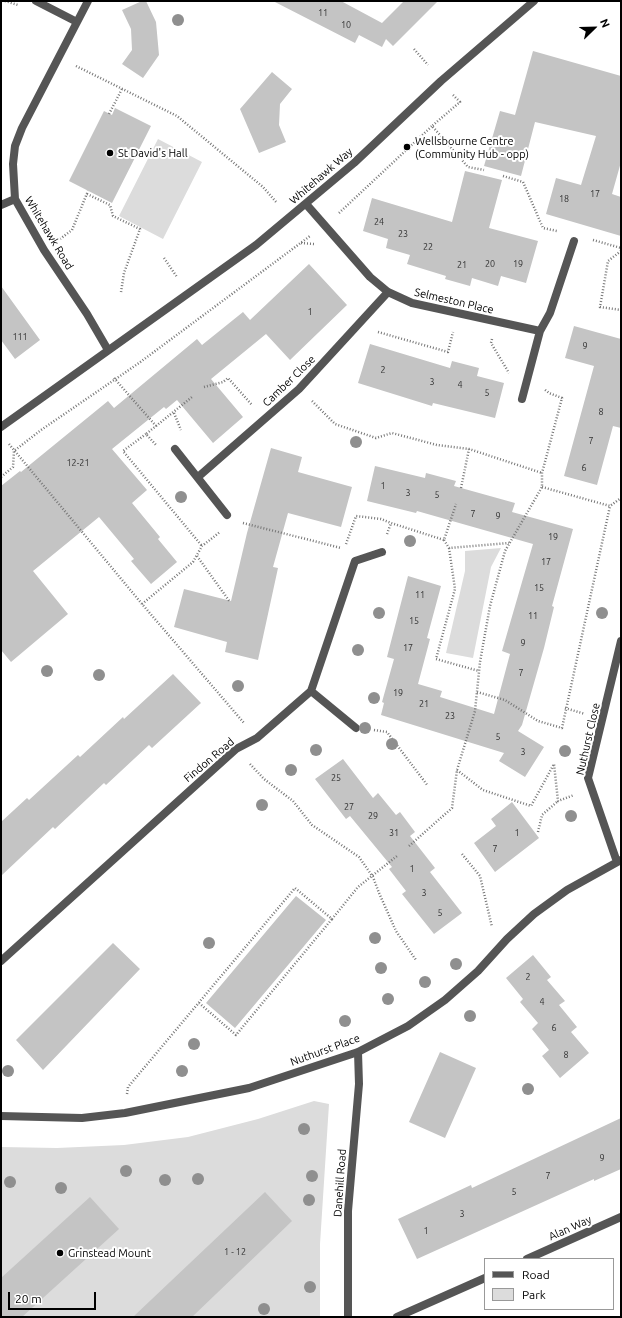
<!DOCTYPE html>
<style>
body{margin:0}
#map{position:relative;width:622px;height:1318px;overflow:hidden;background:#fff;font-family:Ubuntu,sans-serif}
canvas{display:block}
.frame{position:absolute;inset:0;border:2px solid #000;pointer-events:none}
.legend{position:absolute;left:484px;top:1258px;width:130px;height:52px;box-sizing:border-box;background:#fff;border:1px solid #999;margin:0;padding:5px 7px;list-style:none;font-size:12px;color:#000}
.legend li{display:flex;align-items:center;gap:8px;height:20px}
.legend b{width:20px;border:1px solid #999}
.north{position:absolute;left:574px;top:8px;width:40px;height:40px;-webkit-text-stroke:3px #fff;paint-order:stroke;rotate:67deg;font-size:11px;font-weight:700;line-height:16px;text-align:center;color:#000}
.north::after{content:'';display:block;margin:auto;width:14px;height:18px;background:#000;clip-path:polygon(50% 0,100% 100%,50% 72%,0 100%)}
.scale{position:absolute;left:8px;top:1292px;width:88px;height:18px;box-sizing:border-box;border:2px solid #000;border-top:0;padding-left:5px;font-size:12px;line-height:14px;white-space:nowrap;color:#000;-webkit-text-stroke:3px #fff;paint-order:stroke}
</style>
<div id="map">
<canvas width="622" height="1318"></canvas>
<div class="frame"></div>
<ul class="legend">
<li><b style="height:5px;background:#555"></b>Road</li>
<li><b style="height:11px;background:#dcdcdc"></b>Park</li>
</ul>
<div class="north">N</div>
<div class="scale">20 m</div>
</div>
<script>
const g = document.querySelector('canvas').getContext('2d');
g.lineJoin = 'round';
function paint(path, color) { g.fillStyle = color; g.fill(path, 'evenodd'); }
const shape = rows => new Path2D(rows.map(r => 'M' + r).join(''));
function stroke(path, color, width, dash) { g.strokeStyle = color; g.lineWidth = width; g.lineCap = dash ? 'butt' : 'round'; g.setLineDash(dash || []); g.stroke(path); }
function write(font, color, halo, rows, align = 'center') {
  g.font = font + ' Ubuntu,sans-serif'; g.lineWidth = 4; g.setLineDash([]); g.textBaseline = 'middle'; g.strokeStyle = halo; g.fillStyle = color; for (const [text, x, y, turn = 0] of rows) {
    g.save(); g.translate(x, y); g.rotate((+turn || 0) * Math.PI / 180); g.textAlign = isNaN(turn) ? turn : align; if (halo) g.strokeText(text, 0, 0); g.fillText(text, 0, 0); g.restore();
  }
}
const green = shape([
 [158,139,202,162,163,239,119,216],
 [501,548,491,567,473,658,446,653,465,571,465,551],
 [314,1101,329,1104,320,1244,320,1317,1,1317,1,1147,57,1148,124,1145,188,1137,258,1119]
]);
const building = shape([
 [142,1,146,1,156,22,159,55,143,78,122,64,132,50,131,29,122,10],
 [273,1,341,1,382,23,404,1,438,1,393,46,386,39,382,47,359,35,355,43],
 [533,51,621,76,621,162,612,194,621,197,621,236,546,214,556,178,581,185,596,136,535,122,521,176,484,166,500,111,515,115],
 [272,72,292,89,280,104,279,125,286,142,259,153,240,109],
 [115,108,151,126,112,203,69,181,104,111,112,115],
 [465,171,502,180,489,228,538,241,526,283,501,276,498,286,472,278,470,286,445,279,446,276,407,264,410,255,386,248,388,239,363,231,372,198,452,222],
 [309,264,347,305,290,360,266,334,211,379,243,417,213,443,177,400,166,409,164,407,112,449,147,490,132,503,160,537,158,539,177,562,151,584,131,561,134,559,99,517,33,571,68,614,11,662,1,650,1,486,20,471,21,472,108,401,114,408,197,339,202,345,243,312,250,320],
 [1,286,40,340,15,359,1,340],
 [574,326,621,339,621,428,613,426,597,485,564,476,594,366,565,358],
 [370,344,450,368,452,361,479,368,477,376,504,383,495,418,433,403,432,406,358,383],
 [271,448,302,457,298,472,352,487,341,527,288,513,273,567,278,568,258,660,225,652,227,642,174,627,184,589,231,601,247,533],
 [375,466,425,478,426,473,456,481,454,486,515,503,512,512,573,529,552,606,554,607,544,648,522,725,518,731,544,747,525,777,499,761,504,753,381,715,384,703,382,702,394,659,387,657,408,576,441,586,427,638,430,639,418,684,442,691,440,697,494,714,510,654,502,651,533,544,417,511,416,513,367,501],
 [173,674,201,703,152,748,149,745,106,785,104,783,55,829,53,827,1,876,1,822,27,798,29,800,78,755,80,757,123,717,124,719],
 [343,759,373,798,378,793,396,815,400,812,415,832,410,836,435,868,430,872,462,913,434,934,402,894,406,891,389,869,392,867,350,816,346,819,315,779],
 [512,802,539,838,495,872,474,843,496,826,491,819],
 [296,896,326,920,235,1028,206,1003],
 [113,943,140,969,43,1070,16,1040],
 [533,955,551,977,547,980,565,1001,559,1005,577,1027,571,1032,589,1053,560,1078,542,1056,549,1050,532,1029,538,1023,520,1002,523,999,506,978],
 [440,1052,476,1068,445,1138,409,1122],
 [621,1118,621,1169,594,1181,594,1179,417,1259,398,1219,471,1185,472,1188],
 [265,1192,292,1221,264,1248,192,1317,133,1317],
 [90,1197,119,1229,22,1317,1,1317,1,1278]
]);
const path = shape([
 [5,1,18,5],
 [414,49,428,65],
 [76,66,177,116,263,187,277,203],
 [453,95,460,102,432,126,468,167,484,170],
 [109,114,122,89],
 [503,176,523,182,543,228,557,231],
 [87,194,110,205,113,216,140,229,124,273,121,292],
 [339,213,432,126],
 [60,239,72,230,88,191],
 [593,240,621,248],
 [301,243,314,244],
 [621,251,608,261,600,307,621,310],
 [164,258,177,277],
 [378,332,448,352,453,332],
 [492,339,491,343,509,373],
 [114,378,156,426,146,434,156,445],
 [204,387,223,382,228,378,252,405],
 [312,401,335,424,376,438,392,433,437,445,469,449,542,473],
 [174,413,181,430],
 [156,426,192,397],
 [146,434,123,451,202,546],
 [9,444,142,604,244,723],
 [1,477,13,467,14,451,41,430,139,363,310,236],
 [542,487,610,506,621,498],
 [461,488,469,449],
 [243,523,341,548],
 [387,534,391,523,444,540,456,504],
 [444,540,449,548,509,543],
 [346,544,356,516,381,519,391,523],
 [449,548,455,589,436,659,479,671],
 [197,556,230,602],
 [142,604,193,562,202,546,220,532],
 [477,692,505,700,538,721,562,728,610,506],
 [565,708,585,714],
 [374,730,387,732,428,786],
 [250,764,264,779,293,801,312,825,359,857,373,877,379,893,396,931,416,960],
 [457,770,483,790,531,806,554,764,558,801,574,795],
 [538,832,542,815,558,801],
 [409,846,452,808,457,770,475,711,480,662,490,606,505,551,542,487,542,473,562,398,549,393,544,389],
 [462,854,480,876,492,927],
 [199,1003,236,1035,332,919],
 [127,1094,128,1087,295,888,332,919,358,887,397,856]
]);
const minor = shape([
 [36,1,77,22],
 [88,1,22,128,15,146,13,164,15,199,44,250,87,314,108,350],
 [306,204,370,277,388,292,412,303,540,331,550,313,574,241],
 [1,205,15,199],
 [522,399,540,331],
 [1,427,256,245,354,163,441,81,534,1],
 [175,449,227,515],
 [198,477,299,389,388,292],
 [311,691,356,728],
 [617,862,588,778,621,641],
 [1,961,236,749,257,738,311,691,355,561,382,552],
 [1,1116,82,1118,125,1113,249,1088,358,1052,408,1026,445,1000,478,971,507,939,534,914,567,890,621,860],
 [527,1259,621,1217],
 [348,1317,348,1211,359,1084,358,1052],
 [397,1317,485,1278]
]);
const trees = [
 [178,20],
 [356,442],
 [181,497],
 [410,541],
 [379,613],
 [602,613],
 [358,650],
 [47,671],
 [99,675],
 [238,686],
 [374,698],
 [365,728],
 [392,744],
 [316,750],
 [565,751],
 [291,770],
 [262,805],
 [571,816],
 [375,938],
 [209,943],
 [456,964],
 [381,968],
 [425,982],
 [388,999],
 [470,1016],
 [345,1021],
 [194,1044],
 [8,1071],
 [182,1071],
 [528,1089],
 [304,1129],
 [126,1171],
 [312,1176],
 [198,1179],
 [165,1180],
 [10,1182],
 [61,1188],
 [309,1200],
 [310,1287],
 [264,1309]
];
const markers = [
 [407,147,4,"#000"],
 [110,153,4,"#000"],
 [60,1253,4,"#000"]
];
const numberNames = [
 ["11",323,13],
 ["10",346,25],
 ["17",595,194],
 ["18",564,199],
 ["24",379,222],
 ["23",403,234],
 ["22",428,247],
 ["20",490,264],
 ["19",518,264],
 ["21",462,265],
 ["1",310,312],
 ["111",20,337],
 ["9",585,346],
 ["2",383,370],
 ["3",432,382],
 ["4",460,385],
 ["5",487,393],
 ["8",601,412],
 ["7",591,441],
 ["12-21",78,463],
 ["6",584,468],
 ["1",383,486],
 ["3",408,493],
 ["5",437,495],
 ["7",473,514],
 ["9",498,516],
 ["19",553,537],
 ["17",546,562],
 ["15",539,588],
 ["11",420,595],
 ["11",533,616],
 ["15",414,621],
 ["9",523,643],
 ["17",408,648],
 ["7",521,673],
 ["19",398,693],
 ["21",424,704],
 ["23",450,716],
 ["5",498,737],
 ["3",523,752],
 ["25",336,778],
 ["27",349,807],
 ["29",373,816],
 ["31",394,833],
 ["1",517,833],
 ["7",495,849],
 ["1",412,869],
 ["3",424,893],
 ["5",440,913],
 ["2",528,977],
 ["4",542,1002],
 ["6",554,1028],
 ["8",566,1055],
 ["9",602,1158],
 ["7",548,1176],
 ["5",514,1192],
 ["3",462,1214],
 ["1",426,1231],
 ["1 - 12",235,1252]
];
const poiNames = [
 ["Wellsbourne Centre",415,141],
 ["(Community Hub - opp)",415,154],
 ["St David's Hall",118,153],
 ["Grinstead Mount",68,1253]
];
const streetNames = [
 ["Whitehawk Way",321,176,-41],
 ["Whitehawk Road",49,233,59],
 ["Selmeston Place",454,301,13],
 ["Camber Close",289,381,-44],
 ["Nuthurst Close",588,739,-77],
 ["Findon Road",209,760,-40],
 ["Nuthurst Place",325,1050,-20],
 ["Danehill Road",340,1183,-86],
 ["Alan Way",570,1228,-24]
];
paint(green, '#dcdcdc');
paint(building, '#c4c4c4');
stroke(path, '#777', 2.5, [1, 2]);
stroke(minor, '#555', 8);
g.fillStyle = '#8f8f8f';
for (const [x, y] of trees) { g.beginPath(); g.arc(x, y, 6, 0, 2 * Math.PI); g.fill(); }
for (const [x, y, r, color] of markers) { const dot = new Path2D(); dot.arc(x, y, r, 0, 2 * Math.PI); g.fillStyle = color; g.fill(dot); stroke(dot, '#fff', 1.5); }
write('9px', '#313131', null, numberNames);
write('11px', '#000', '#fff', poiNames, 'left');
write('11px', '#000', '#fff', streetNames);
</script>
